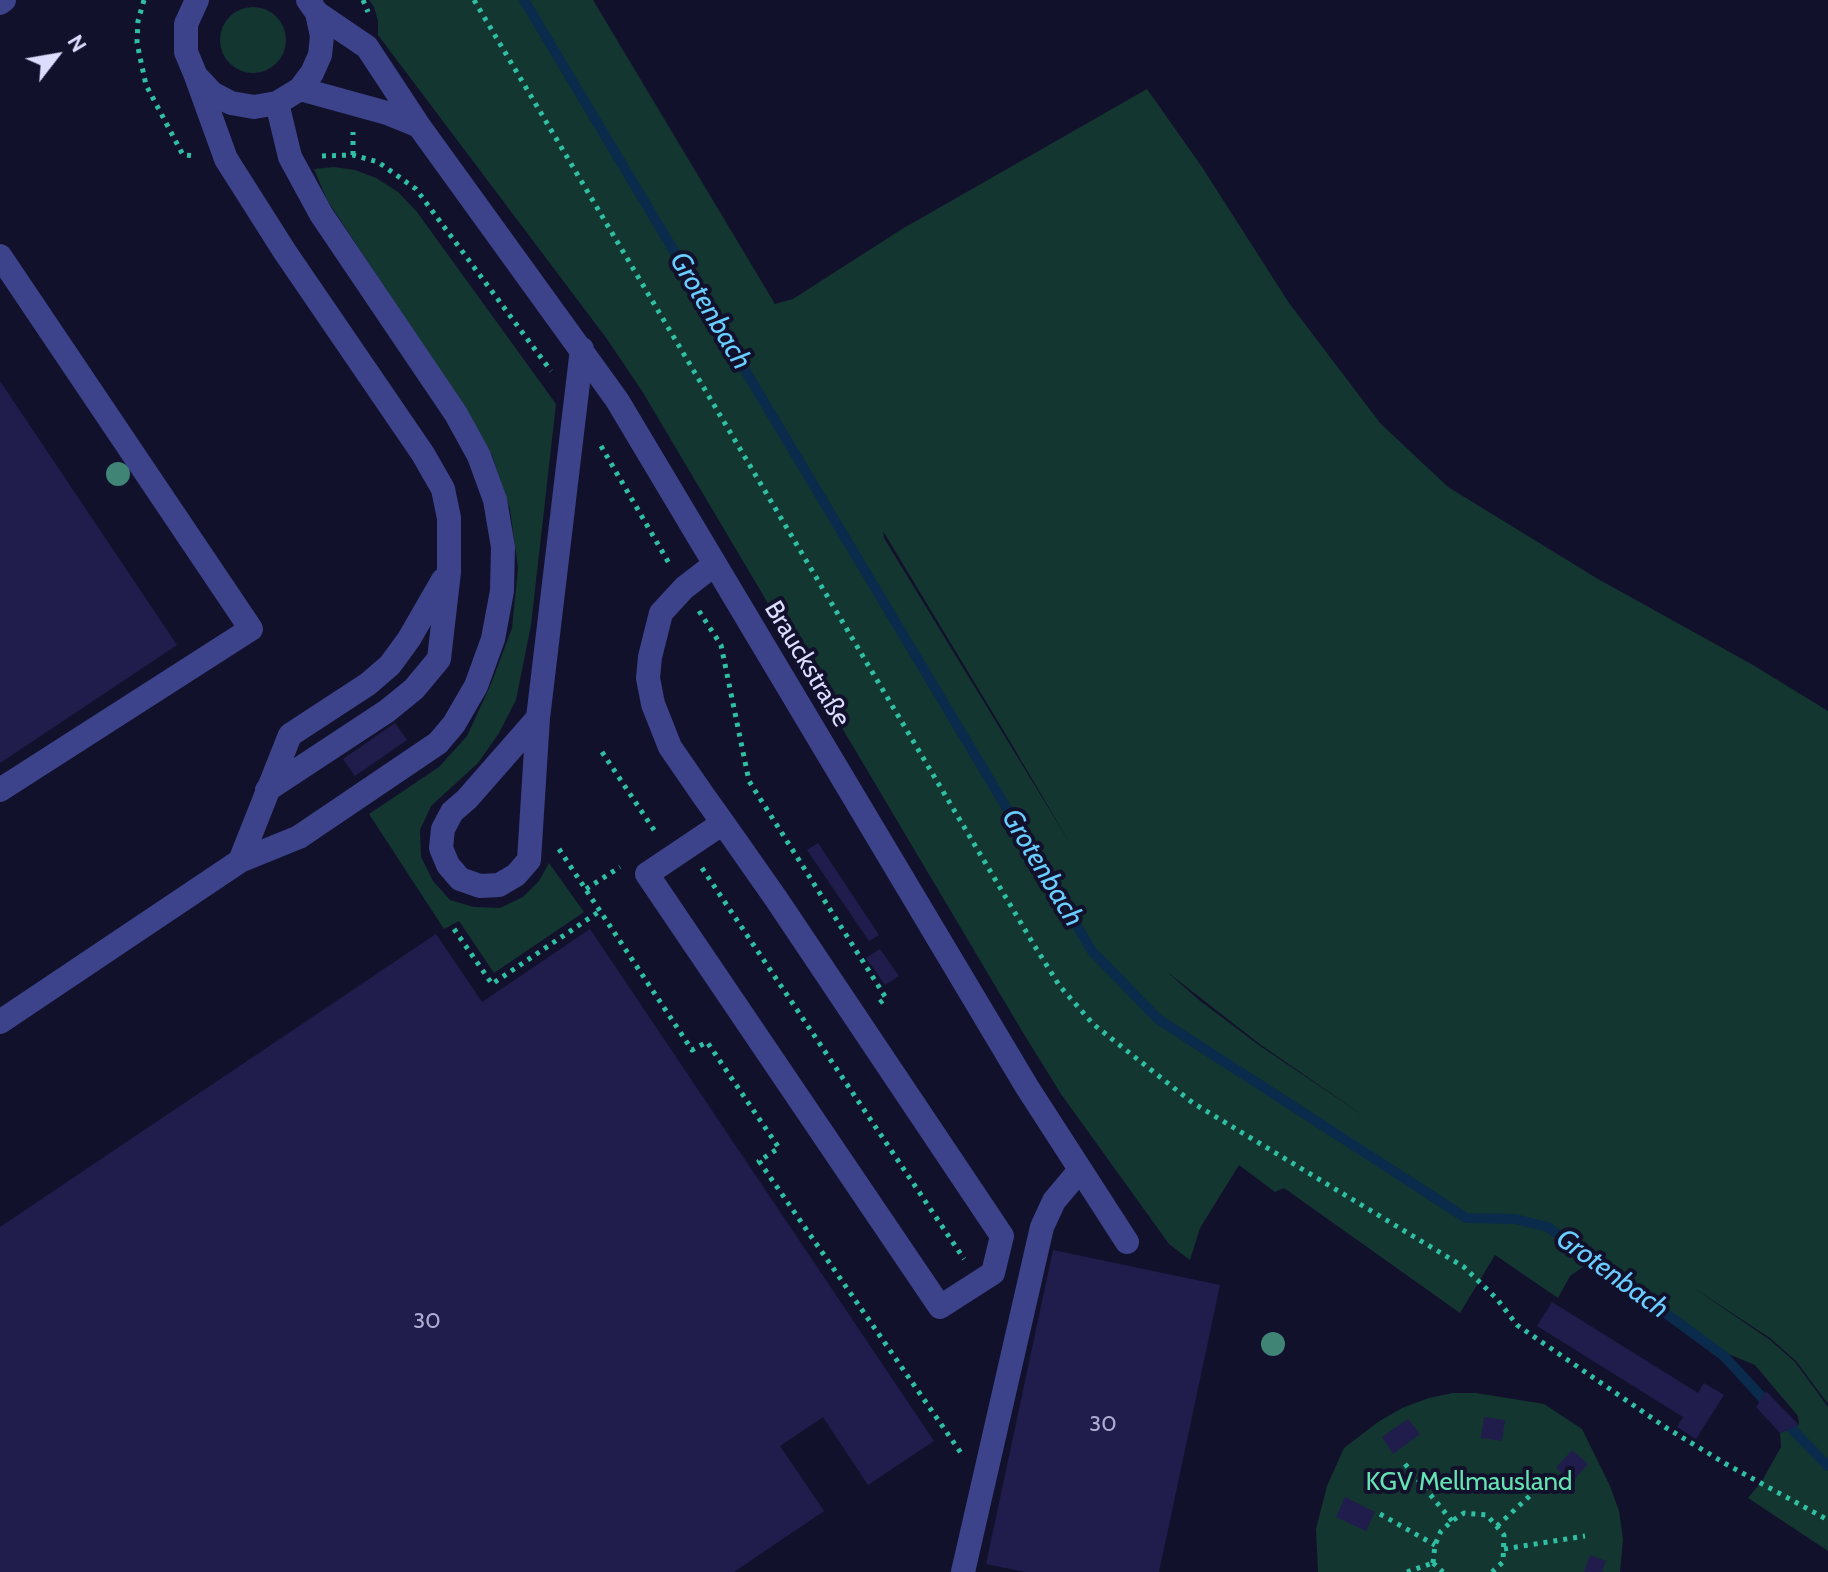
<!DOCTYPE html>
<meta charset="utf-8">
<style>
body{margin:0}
#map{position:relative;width:1828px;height:1572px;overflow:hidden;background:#12112c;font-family:Cabin,sans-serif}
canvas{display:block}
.north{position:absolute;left:16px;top:16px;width:80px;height:80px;-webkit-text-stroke:6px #12112c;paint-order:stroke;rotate:59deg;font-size:22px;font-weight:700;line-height:32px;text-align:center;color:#dbdcff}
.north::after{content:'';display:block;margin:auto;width:28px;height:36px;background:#dbdcff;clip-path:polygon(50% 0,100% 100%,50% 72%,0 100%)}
</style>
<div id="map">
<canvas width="1828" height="1572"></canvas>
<div class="north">N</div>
</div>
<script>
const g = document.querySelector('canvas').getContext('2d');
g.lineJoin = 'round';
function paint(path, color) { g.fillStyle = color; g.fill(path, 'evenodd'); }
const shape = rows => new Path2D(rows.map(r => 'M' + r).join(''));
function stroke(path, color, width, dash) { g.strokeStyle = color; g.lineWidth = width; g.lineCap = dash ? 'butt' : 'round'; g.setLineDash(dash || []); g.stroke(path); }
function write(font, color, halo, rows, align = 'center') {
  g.font = font + ' Cabin,sans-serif'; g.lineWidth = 8; g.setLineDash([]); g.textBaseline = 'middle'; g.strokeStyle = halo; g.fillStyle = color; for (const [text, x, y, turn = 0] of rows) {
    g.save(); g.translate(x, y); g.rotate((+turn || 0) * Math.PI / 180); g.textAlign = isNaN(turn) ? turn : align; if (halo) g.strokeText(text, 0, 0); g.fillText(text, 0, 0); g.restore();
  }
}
const green = shape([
 [369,0,593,0,775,304,793,299,902,229,1147,89,1202,167,1289,303,1380,423,1448,487,1598,579,1753,665,1828,711,1828,1404,1796,1361,1770,1338,1691,1286,1770,1340,1795,1362,1828,1407,1828,1551,1748,1498,1762,1481,1781,1447,1780,1433,1799,1425,1798,1416,1755,1365,1714,1348,1593,1260,1570,1276,1558,1298,1495,1255,1460,1313,1284,1188,1275,1192,1239,1165,1200,1228,1190,1260,1169,1244,1061,1094,1022,1031,642,391,607,339,378,35,378,21,374,7],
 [883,531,1005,733,1071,845,884,538],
 [1166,971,1261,1045,1367,1118,1260,1046,1199,1000],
 '220 40a33 33 0 1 1 66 0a33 33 0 1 1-66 0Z',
 [334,167,355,170,376,178,398,192,417,212,556,404,531,625,516,700,499,733,478,763,431,806,420,830,421,857,433,881,450,900,474,907,500,908,523,897,539,881,549,863,584,912,494,973,459,921,444,929,369,814,439,767,467,736,491,684,512,628,518,568,510,509,492,455,461,403,327,200,314,169],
 [1453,1393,1476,1393,1544,1404,1582,1429,1610,1486,1619,1511,1623,1539,1620,1572,1318,1572,1316,1529,1327,1486,1344,1448,1378,1422,1402,1408,1429,1398]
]);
const stream = shape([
 [524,0,1092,951,1158,1019,1466,1218,1515,1219,1548,1227,1724,1356,1770,1406],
 [1783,1420,1828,1466]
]);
const building = shape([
 [0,381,177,645,0,763],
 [395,723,407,740,355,776,343,759],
 [818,843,879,935,869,941,807,850],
 [590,929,934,1441,868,1485,823,1417,780,1446,824,1511,734,1572,0,1572,0,1227,436,934,482,1002],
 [880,949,899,976,885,985,866,958],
 [1053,1250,1220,1285,1159,1572,1025,1572,986,1564],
 [1552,1302,1698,1393,1704,1383,1724,1395,1696,1439,1677,1427,1683,1417,1537,1326],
 [1766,1391,1799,1425,1780,1433,1756,1407],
 [1484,1417,1505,1420,1502,1441,1481,1438],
 [1408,1419,1420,1434,1393,1454,1382,1437],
 [1572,1450,1588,1464,1572,1482,1556,1468],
 [1345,1497,1375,1512,1366,1531,1336,1517],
 [1590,1555,1606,1561,1602,1572,1584,1572]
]);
const path = shape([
 [144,0,138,21,137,43,146,85,183,155,196,156],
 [363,0,368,12],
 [474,0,1034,945,1059,985,1093,1024,1193,1103,1464,1267,1497,1299,1517,1325,1665,1427,1726,1464,1828,1520],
 [353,155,353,132],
 [322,156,353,155,378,162,416,189,551,371],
 [601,446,670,565],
 [699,611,721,645,749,781,886,998,878,1004],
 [602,752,656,833],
 [559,849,692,1050,707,1042,779,1148,759,1161,961,1453],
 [702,868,964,1259],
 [586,889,620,867],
 [454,929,492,984,600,911],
 [1405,1464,1452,1521],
 [1380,1514,1435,1545],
 [1497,1526,1534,1492,1559,1481],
 [1504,1549,1585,1536],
 [1433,1563,1435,1545,1441,1531,1452,1521,1464,1513,1487,1515,1504,1535,1503,1562,1492,1572],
 [1433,1563,1443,1572],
 [1407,1572,1433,1563]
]);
const minor = shape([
 [197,0,186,24,186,52,196,76,212,93,231,103,254,107,277,103,300,89,312,73,320,55,322,36,317,13],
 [308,0,317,13,367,47,419,126,617,400,1027,1087,1127,1242],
 [0,3,4,0],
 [196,76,226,159,285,252,423,454,443,489,449,518,449,572,439,659,414,689,387,711,267,790],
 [300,89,387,113,419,126],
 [0,256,251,629,0,790],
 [715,564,684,588,661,613,650,657,648,678,653,704,670,747,703,795,723,823,777,900,1002,1236,993,1273,940,1307,647,874,723,823],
 [538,718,467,799,452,812,443,829,441,848,448,865,460,879,480,886,499,885,516,875,529,860,538,718,582,349],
 [240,861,290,735,368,684,390,665,409,639,443,580],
 [0,1022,240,861,299,837,438,743,454,724,476,686,493,639,502,591,503,547,495,500,479,456,456,414,321,214,290,157,277,103],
 [963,1572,1042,1227,1054,1201,1080,1170]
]);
const trees = [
 [118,474],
 [1273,1344]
];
const numberNames = [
 ["30",427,1322],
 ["30",1103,1425]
];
const streetNames = [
 ["Brauckstraße",807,664,59]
];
const parkNames = [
 ["KGV Mellmausland",1469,1482]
];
const waterNames = [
 ["Grotenbach",710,311,59],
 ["Grotenbach",1042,868,59],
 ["Grotenbach",1612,1274,36]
];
paint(green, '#143630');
stroke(stream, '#0a2b4b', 10);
paint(building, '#201d4d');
stroke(path, '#2fbfa3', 5, [4, 6]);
stroke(minor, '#3c438b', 24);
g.fillStyle = '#3f8475';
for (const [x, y] of trees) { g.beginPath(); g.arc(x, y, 12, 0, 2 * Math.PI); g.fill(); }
write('22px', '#acacd2', null, numberNames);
write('26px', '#dbdcff', '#12112c', streetNames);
write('26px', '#64e2b1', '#12112c', parkNames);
write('italic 28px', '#69ceff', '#12112c', waterNames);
</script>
